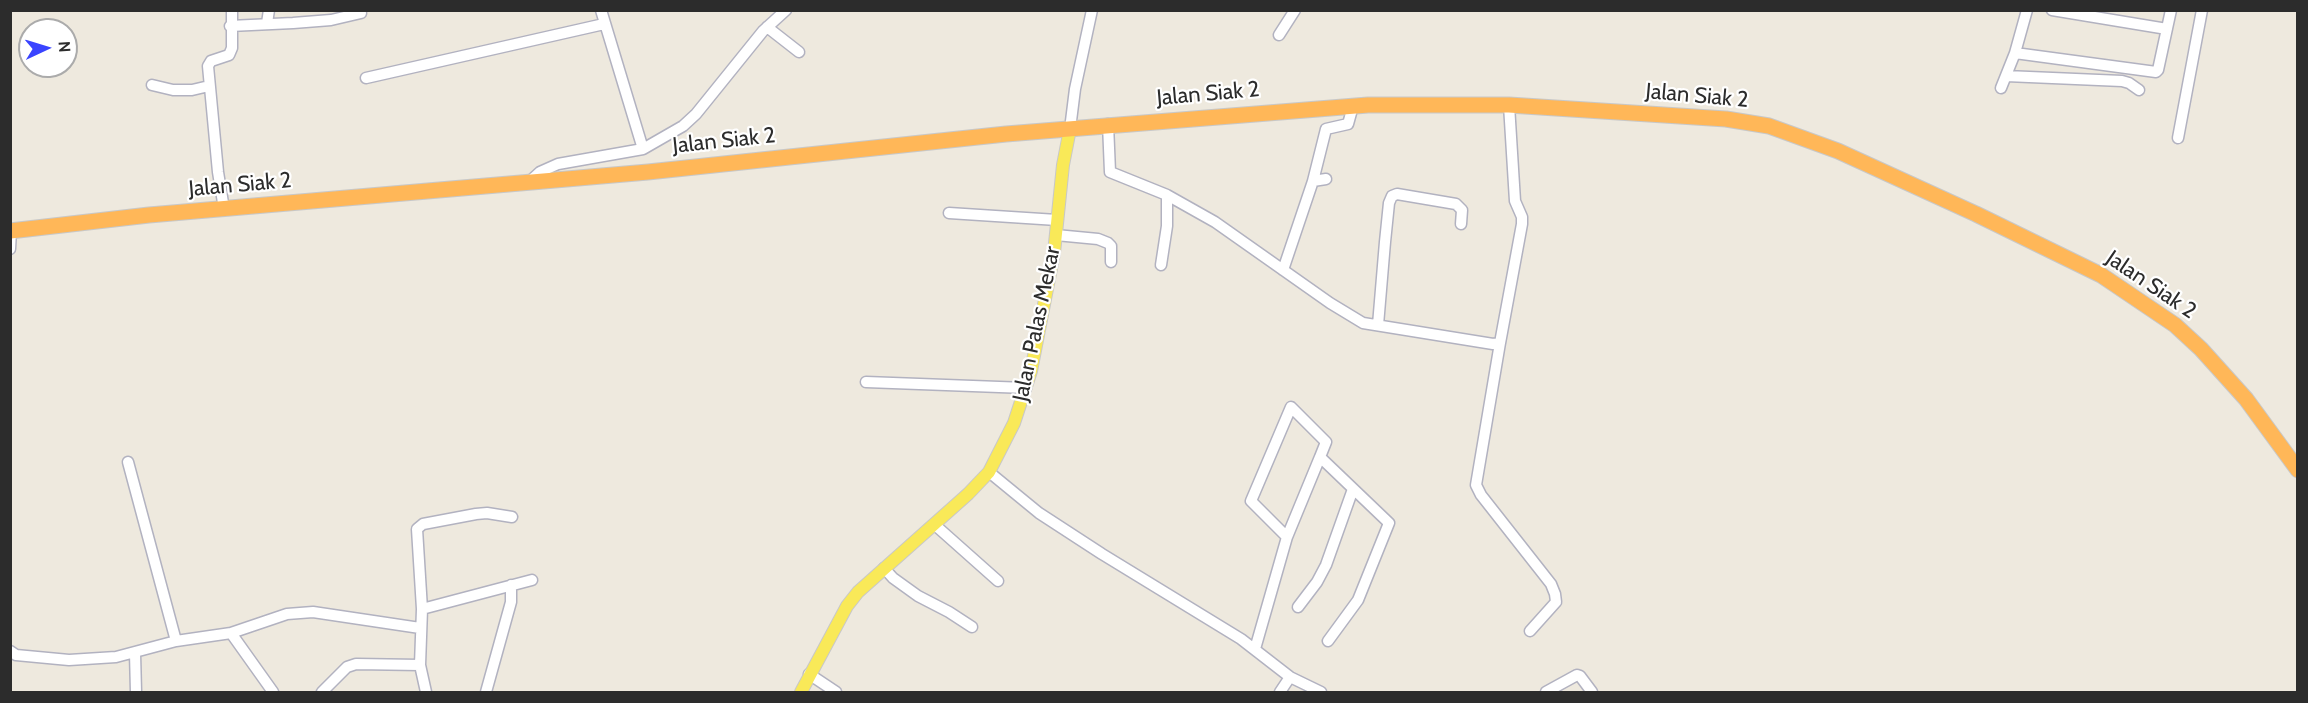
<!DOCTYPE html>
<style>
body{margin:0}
#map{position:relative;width:2308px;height:703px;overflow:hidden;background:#eee9de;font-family:Cabin,sans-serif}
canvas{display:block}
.frame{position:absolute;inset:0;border:12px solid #2c2c2c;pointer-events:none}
.north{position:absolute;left:18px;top:18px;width:60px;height:60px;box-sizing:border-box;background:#fff;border:2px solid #ababab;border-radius:50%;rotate:86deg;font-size:16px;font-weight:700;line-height:24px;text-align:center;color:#2c2c2c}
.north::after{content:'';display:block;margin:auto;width:21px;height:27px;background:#3a44ff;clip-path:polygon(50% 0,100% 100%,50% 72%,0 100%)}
</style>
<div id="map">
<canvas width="2308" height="703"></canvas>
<div class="frame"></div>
<div class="north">N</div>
</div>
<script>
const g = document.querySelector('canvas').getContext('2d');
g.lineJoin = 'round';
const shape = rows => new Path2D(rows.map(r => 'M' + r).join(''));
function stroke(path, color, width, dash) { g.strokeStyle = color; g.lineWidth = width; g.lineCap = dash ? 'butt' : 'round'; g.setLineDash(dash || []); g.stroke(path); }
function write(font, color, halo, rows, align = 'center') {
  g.font = font + ' Cabin,sans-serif'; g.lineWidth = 4.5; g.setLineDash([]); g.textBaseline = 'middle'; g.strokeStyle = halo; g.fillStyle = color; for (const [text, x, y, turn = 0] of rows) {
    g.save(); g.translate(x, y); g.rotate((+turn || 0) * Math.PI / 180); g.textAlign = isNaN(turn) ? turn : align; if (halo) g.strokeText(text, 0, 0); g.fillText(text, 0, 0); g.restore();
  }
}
const minor = shape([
 [601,10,643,149,683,126,696,114,763,31,786,10],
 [2052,10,2167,29],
 [267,23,269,10],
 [230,26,293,23,331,20,361,13],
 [767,27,799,52],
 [1279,35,1295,10],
 [2015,53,2156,72,2158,70,2171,10],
 [2006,76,2122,81,2129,83,2139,90],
 [366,78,604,24],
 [152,85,173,90,192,90,209,86],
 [2001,88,2015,53,2027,10],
 [1108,124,1110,172,1167,195,1215,222,1330,303,1363,323,1493,344,1500,343,1522,224,1522,217,1515,201,1509,105],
 [1070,129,1075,89,1092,10],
 [2178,138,2202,10],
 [1313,181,1326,129,1348,124,1353,106],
 [528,183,540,172,558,164,643,149],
 [224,209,218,172,208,66,211,61,229,55,232,48,232,10],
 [949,213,1057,220],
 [1056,235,1098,239,1108,243,1111,246,1111,262],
 [10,249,11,231],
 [1161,265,1167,226,1167,195],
 [1283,270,1313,181,1326,179],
 [1378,325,1385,242,1389,203,1392,196,1397,194,1456,204,1462,210,1461,224],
 [1500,343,1476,485,1481,495,1551,584,1555,594,1556,602,1530,631],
 [866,382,1026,388],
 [128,462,176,641],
 [989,472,1039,513,1102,554,1241,639,1290,677,1321,692],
 [935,525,998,581],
 [1287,537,1251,501,1291,407,1326,442,1320,457],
 [884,568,893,578,918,596,949,612,972,627],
 [1298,607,1317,582,1326,565,1353,489],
 [422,609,532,580],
 [231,633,273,692],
 [1255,649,1287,537,1320,457,1389,523,1358,600,1328,641],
 [10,651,16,655,69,660,116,657,176,641,231,633,287,614,313,612,420,628],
 [135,653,136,692],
 [809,674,836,692],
 [322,692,347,667,356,664,420,665],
 [426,692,420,665,422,609,417,529,423,524,476,514,487,513,512,517],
 [486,692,511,602,511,585],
 [1280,692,1290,677],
 [1546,692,1577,675,1580,676,1592,692]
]);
const major = shape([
 [801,692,847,606,858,592,968,494,989,472,1014,423,1031,371,1054,253,1063,165,1070,129]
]);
const highway = shape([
 [10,231,149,215,648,172,1006,134,1368,105,1509,105,1726,119,1769,126,1838,151,1976,214,2101,275,2175,325,2201,349,2246,399,2298,470]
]);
const streetNames = [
 ["Jalan Siak 2",1208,94,-5],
 ["Jalan Siak 2",1697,96,5],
 ["Jalan Siak 2",724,141,-6],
 ["Jalan Siak 2",240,185,-5],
 ["Jalan Siak 2",2151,285,34],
 ["Jalan Palas Mekar",1037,324,-78]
];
stroke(minor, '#b2b2c0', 13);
stroke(major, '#c8c8c8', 14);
stroke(highway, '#c8c8c8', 17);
stroke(minor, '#fff', 10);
stroke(major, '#f9e958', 12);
stroke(highway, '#ffb758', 15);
write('22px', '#2c2c2c', '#fff', streetNames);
</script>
